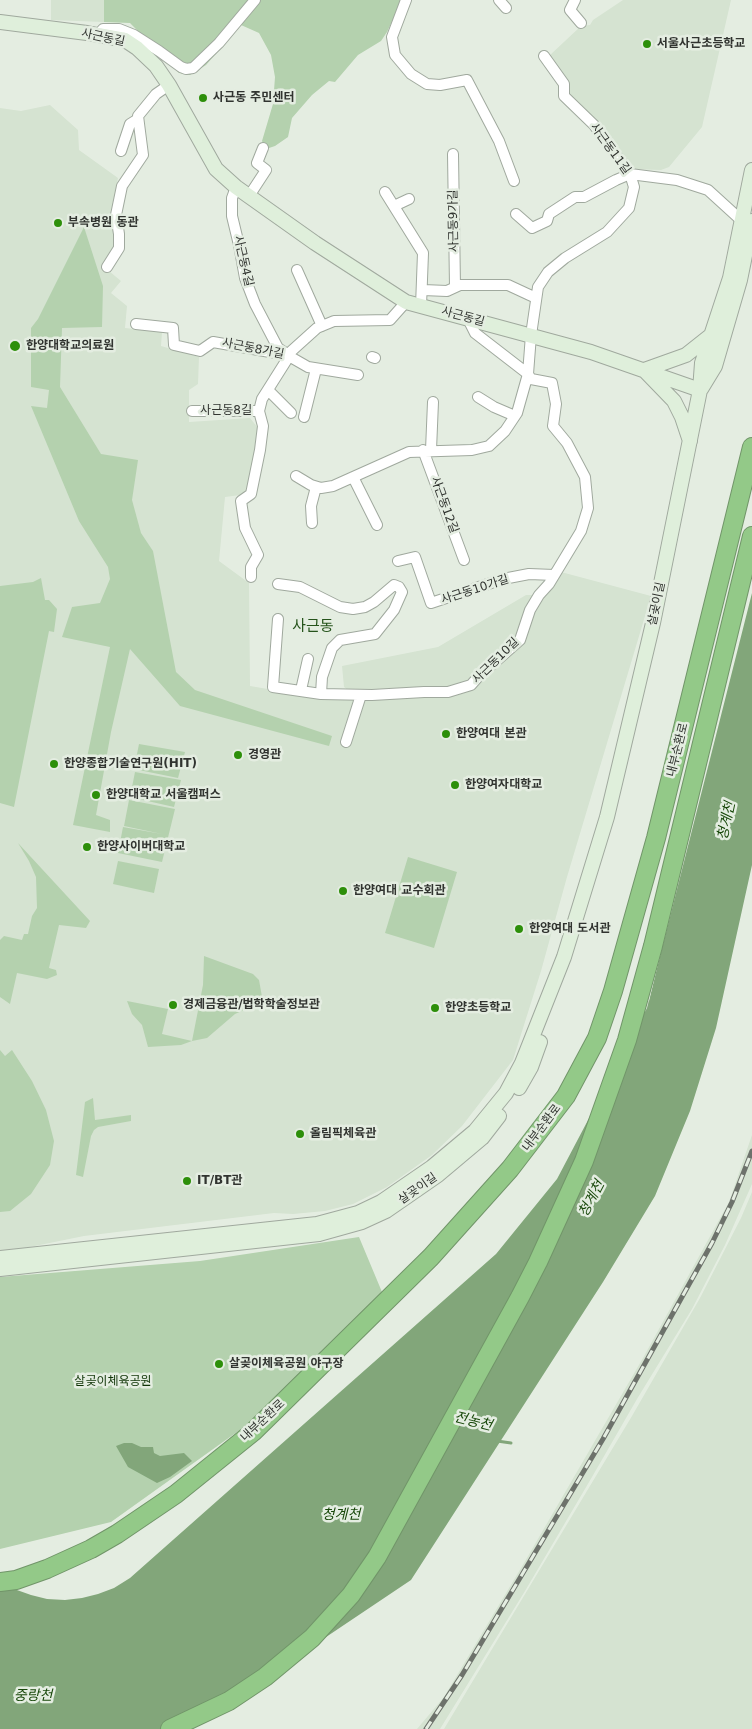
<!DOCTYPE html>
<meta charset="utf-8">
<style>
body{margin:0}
canvas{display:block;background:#e4ede1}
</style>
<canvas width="752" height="1729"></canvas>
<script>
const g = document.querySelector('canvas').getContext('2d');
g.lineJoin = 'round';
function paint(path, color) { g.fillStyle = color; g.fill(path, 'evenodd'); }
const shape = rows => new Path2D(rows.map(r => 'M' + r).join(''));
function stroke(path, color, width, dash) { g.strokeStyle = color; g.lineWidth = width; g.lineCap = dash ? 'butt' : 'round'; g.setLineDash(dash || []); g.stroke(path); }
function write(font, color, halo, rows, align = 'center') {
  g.font = font + ' "DejaVu Sans","Noto Sans KR",sans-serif'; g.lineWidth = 5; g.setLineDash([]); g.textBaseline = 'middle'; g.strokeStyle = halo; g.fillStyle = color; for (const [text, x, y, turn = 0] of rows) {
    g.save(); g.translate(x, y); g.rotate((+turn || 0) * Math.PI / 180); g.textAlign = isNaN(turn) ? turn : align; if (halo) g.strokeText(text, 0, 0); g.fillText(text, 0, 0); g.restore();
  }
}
const built = shape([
 [51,0,104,0,104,22,51,20],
 [623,0,731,0,702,127,669,167,661,170,631,169,567,94,549,56,581,26,590,25,593,20],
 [50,105,78,130,79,150,118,178,111,210,116,241,103,266,121,281,111,293,127,306,125,328,162,332,161,346,199,357,198,384,189,390,189,422,250,418,258,428,248,494,225,497,219,561,249,583,250,686,321,698,357,697,344,687,342,666,438,647,526,595,539,595,561,572,651,596,567,877,541,971,513,1060,462,1126,432,1155,387,1187,353,1204,325,1211,293,1214,274,1213,84,1236,0,1253,0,108,21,111],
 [752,1135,752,1184,725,1245,692,1309,637,1399,592,1477,525,1591,440,1729,417,1729,444,1697,524,1563,643,1358,729,1202],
 [752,1192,752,1729,444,1729,632,1416,700,1298,741,1218]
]);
const green = shape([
 [104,0,402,0,387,32,381,41,358,55,335,82,329,81,312,95,292,118,288,137,275,146,266,149,262,141,273,104,275,77,271,55,259,33,241,25,206,65,190,75,179,73,130,23,104,22],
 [84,227,103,286,102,327,62,328,60,387,101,454,138,460,132,500,141,533,153,551,176,672,195,690,332,736,329,746,180,706,130,649,111,732,96,815,110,820,110,832,73,825,110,647,62,637,72,607,100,603,110,579,108,567,79,521,31,406,47,408,49,390,31,387,31,328,38,319],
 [41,578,45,600,49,600,57,609,54,632,49,631,14,807,0,803,0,586,33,582],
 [139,744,185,752,178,778,134,769],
 [135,772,181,780,174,807,130,797],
 [129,800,175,809,162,862,118,853,123,827,162,834,124,826],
 [18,843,90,921,86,928,59,925,49,968,56,970,57,975,47,979,17,973,10,1004,0,997,0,940,4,936,22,940,24,934,28,934,32,916,37,908,36,877,29,861],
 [408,857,457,872,434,948,385,933],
 [118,861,159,869,154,893,113,884],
 [204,956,253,974,259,980,264,1008,244,1010,235,1014,207,1038,192,1041,181,1045,148,1047,142,1025,132,1014,127,1001,168,1009,162,1034,192,1041,203,985],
 [0,1050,5,1056,12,1050,32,1081,46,1110,54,1141,50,1165,31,1194,10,1211,0,1212],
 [93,1098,95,1120,131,1115,131,1121,98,1127,94,1130,91,1136,83,1177,76,1175,85,1102],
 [359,1237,382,1292,251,1422,111,1522,0,1549,0,1277,200,1261]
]);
const water = shape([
 [752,593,752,865,716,1028,690,1111,655,1196,603,1282,411,1580,189,1729,0,1729,0,1584,31,1595,47,1599,65,1600,82,1598,98,1594,114,1588,130,1578,496,1254,557,1179,647,1008],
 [124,1443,132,1443,141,1447,153,1447,154,1453,160,1456,184,1453,192,1461,170,1477,157,1483,128,1467,116,1446]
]);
const pier = shape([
 [728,677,649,1001,646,1000]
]);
const stream = shape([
 [497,1441,511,1443]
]);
const street = shape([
 [406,0,392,37,395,55,411,74,427,84,440,85,467,80,499,141,514,181],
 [499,0,506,8],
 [575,0,570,10,581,23],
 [98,35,103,29,119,29,134,35,159,51,181,67,186,69,193,68,219,43,255,0],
 [121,151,130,124,138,119],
 [453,154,455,287],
 [630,174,677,180,708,190,742,221],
 [236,187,232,198,232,216,239,245,245,278,255,304,278,348,287,354],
 [385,192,423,253,421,306],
 [249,196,266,170,257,163,263,148],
 [394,206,409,199],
 [516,214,532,228,547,221,549,214,575,197,584,197,616,180,630,174],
 [107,267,119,248,119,234,116,215,122,186,143,155,138,116,156,94,169,85],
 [297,270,322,326],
 [423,290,447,291,460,285,508,285,536,298],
 [136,324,173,328,174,345,200,351,213,342,287,355,308,367,358,375],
 [372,357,375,358],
 [268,390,291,413],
 [478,397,494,407,515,416],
 [192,411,259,411],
 [304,417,316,369],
 [423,450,464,560],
 [431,450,433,402],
 [296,476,311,485,321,488,333,486,409,452,472,450,489,446,505,431,517,413,528,374,531,335,538,287,548,272,565,258,607,232,629,208,634,187,630,174,594,125,564,96,564,84,544,56],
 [353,477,377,525],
 [312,523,311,506,316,487],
 [398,561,415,557,431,603,503,579,529,574,554,575],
 [251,577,251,567,258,555,245,528,241,501,251,494,260,450,263,426,259,411,262,399,286,361,287,355,317,328,334,321,390,320,406,302],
 [278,584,300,587,340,607,353,609,365,607,374,602,394,585,399,587,402,592,394,610,375,634,340,640,332,648,322,677,321,694],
 [278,619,273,687,321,694,372,695,424,692,448,692,471,685,478,677,520,640,530,610,539,595,549,584,581,531,588,508,585,477,567,443,553,426,556,404,552,383,531,379,528,374,475,333,468,319],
 [301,690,308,659],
 [346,742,361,695]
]);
const secondary = shape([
 [0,22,87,33,125,40,137,48,156,66,169,85,216,169,236,187,315,243,406,302,591,352,700,390],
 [701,389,715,366,740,280,752,221],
 [690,441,682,417,674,401,644,370,686,355,710,336],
 [519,1088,531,1067,540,1042],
 [0,1258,317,1224,358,1213,381,1202,432,1167,475,1131,506,1093,522,1063,564,957,607,817,653,623,700,390,702,363,730,278,752,170],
 [0,1269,319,1234,362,1222,386,1211,438,1175,482,1138,499,1116]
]);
const highway = shape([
 [0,1582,16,1580,47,1569,91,1549,117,1534,176,1494,253,1432,431,1257,510,1169,566,1096,597,1038,613,991,656,838,752,447],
 [170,1729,229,1701,265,1677,312,1638,351,1595,377,1557,520,1297,538,1262,584,1161,627,1040,653,946,752,536]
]);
const rail = shape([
 [426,1729,462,1675,603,1439,712,1243,732,1202,752,1151]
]);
const markers = [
 [647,44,5,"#2d8f0a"],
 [203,98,5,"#2d8f0a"],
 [58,223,5,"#2d8f0a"],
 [15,346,6,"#2d8f0a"],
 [446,734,5,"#2d8f0a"],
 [238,755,5,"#2d8f0a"],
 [54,764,5,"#2d8f0a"],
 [455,785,5,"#2d8f0a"],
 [96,795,5,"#2d8f0a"],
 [87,847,5,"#2d8f0a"],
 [343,891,5,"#2d8f0a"],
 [519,929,5,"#2d8f0a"],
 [173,1005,5,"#2d8f0a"],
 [435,1008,5,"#2d8f0a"],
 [300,1134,5,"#2d8f0a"],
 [187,1181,5,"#2d8f0a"],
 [219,1364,5,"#2d8f0a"]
];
const streetNames = [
 ["사근동길",103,38,12],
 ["사근동11길",610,149,54],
 ["사근동9가길",454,221,-91],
 ["사근동4길",243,261,77],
 ["사근동길",463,317,15],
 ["사근동8가길",253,349,11],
 ["사근동8길",226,411],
 ["사근동12길",444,505,70],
 ["사근동10가길",475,590,-18],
 ["살곶이길",657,604,-78],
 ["사근동10길",496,661,-44],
 ["내부순환로",678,750,-76],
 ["내부순환로",542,1128,-53],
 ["살곶이길",418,1189,-35],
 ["내부순환로",263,1421,-43]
];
const poiNames = [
 ["서울사근초등학교",657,44],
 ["사근동 주민센터",213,98],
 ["부속병원 동관",68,223],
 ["한양대학교의료원",26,346],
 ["한양여대 본관",456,734],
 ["경영관",248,755],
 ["한양종합기술연구원(HIT)",64,764],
 ["한양여자대학교",465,785],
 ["한양대학교 서울캠퍼스",106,795],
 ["한양사이버대학교",97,847],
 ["한양여대 교수회관",353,891],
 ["한양여대 도서관",529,929],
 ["경제금융관/법학학술정보관",183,1005],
 ["한양초등학교",445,1008],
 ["올림픽체육관",310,1134],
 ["IT/BT관",197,1181],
 ["살곶이체육공원 야구장",229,1364]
];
const parkNames = [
 ["살곶이체육공원",113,1382]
];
const waterNames = [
 ["청계천",727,821,-78],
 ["청계천",592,1199,-62],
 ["전농천",473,1422,14],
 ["청계천",341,1515],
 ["중랑천",33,1696]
];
const quarterNames = [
 ["사근동",313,627]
];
paint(built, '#d5e3d1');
paint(green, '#b4d1ae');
paint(water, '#82a67a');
paint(pier, '#e4ede1');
stroke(stream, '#82a67a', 3);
stroke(street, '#a0a99e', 12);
stroke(secondary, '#a0a99e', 16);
stroke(highway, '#719569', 20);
stroke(street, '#fff', 10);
stroke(secondary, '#dfefdb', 14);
stroke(highway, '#93c988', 18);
stroke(rail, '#6d726b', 5);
stroke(rail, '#e4ede1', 3, [9]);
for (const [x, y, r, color] of markers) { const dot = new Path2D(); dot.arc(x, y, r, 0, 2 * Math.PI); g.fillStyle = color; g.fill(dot); stroke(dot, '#e4ede1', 2); }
write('12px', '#313430', '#e4ede1', streetNames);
write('bold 12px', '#313430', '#e4ede1', poiNames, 'left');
write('12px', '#0f3406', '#e4ede1', parkNames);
write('italic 14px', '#18480a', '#e4ede1', waterNames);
write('15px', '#25531b', '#e4ede1', quarterNames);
</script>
